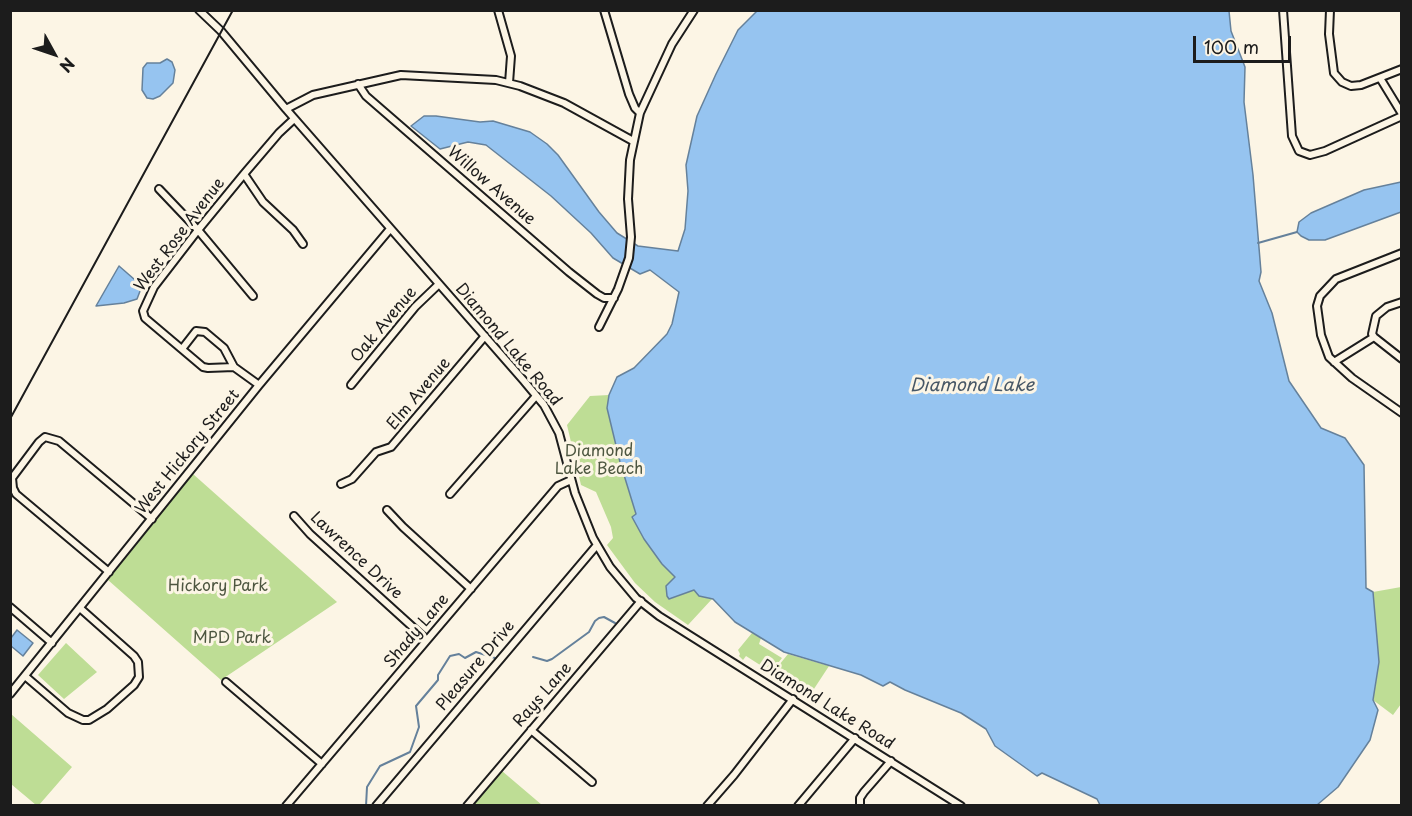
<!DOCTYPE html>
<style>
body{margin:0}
#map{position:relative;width:1412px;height:816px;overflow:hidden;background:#fcf5e5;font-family:"Playpen Sans",sans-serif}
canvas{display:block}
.frame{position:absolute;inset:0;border:12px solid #1c1c1c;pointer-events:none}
.north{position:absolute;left:24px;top:24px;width:60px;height:60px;-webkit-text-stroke:4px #fcf5e5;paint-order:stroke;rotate:130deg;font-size:16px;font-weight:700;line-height:24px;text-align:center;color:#1c1c1c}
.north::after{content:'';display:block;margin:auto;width:21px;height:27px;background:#1c1c1c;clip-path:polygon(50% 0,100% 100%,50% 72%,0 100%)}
.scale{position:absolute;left:1193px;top:36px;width:98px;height:27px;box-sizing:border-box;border:3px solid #1c1c1c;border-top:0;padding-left:8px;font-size:18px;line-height:21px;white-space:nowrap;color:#1c1c1c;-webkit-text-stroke:4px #fcf5e5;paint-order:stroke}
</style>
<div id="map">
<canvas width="1412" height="816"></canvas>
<div class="frame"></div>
<div class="north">N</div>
<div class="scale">100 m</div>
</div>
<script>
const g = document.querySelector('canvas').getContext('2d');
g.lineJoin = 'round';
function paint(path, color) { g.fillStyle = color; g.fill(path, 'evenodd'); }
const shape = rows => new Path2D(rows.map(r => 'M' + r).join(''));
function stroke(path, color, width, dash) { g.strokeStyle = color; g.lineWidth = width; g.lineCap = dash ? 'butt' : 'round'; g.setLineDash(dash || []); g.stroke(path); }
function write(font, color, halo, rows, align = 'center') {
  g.font = font + ' "Playpen Sans",sans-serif'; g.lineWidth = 6; g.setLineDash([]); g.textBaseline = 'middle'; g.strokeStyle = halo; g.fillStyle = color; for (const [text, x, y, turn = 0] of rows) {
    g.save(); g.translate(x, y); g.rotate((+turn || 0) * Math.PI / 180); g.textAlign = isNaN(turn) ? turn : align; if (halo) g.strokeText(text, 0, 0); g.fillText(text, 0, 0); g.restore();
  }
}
const green = shape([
 [609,395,607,408,636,515,632,517,644,539,662,564,675,577,670,599,694,590,699,596,712,599,688,625,655,602,635,583,607,545,613,538,611,527,596,492,581,485,567,425,590,396],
 [193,474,337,602,221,680,108,580],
 [1401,587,1401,704,1393,715,1373,700,1379,662,1373,592],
 [752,633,761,638,759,644,782,658,771,672,746,656,743,660,739,656,740,654,738,650],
 [66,643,97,672,64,699,38,675],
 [788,654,829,666,808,698,771,675],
 [11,714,72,767,39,805,36,805,11,784],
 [502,771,542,805,472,805]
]);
const water = shape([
 [757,11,1229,11,1231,31,1245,67,1244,102,1253,175,1261,272,1259,281,1272,313,1289,381,1321,428,1345,438,1364,465,1366,588,1373,592,1379,662,1373,700,1378,710,1370,740,1338,787,1317,805,1100,805,1097,799,1042,773,1037,776,995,746,986,729,961,713,905,690,890,682,883,686,861,675,784,652,735,622,713,599,699,596,694,590,669,599,667,596,666,586,675,577,662,564,644,539,632,517,636,514,620,462,607,408,609,395,617,377,634,368,667,334,672,324,679,292,650,270,640,274,613,258,591,233,551,196,486,145,468,142,440,149,411,126,424,116,436,116,480,122,493,121,530,132,547,144,558,155,599,212,617,233,638,246,678,251,685,229,688,191,686,165,697,116,716,74,738,30,757,11],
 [167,59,172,62,175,70,173,83,160,96,153,99,147,98,142,90,143,68,147,63,160,63,167,59],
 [1401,182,1401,212,1325,240,1309,240,1301,236,1297,232,1299,222,1311,213,1364,190,1401,182],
 [119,266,142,286,137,299,124,303,96,306,119,266],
 [17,630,33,643,23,656,11,646,11,638,17,630]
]);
const stream = shape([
 [1258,243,1297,232],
 [533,657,547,661,552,659,589,632,595,621,599,618,604,617,615,623],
 [366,806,367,787,380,766,410,752,419,727,416,706,438,680,438,675,450,656,459,654,465,658,476,652,495,658]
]);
const minor = shape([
 [199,10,221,31,286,109,524,381,544,405,559,433,575,493,593,538,610,567,636,598,659,616,961,806],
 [498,10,511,56,509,83],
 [604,10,629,94,635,108,640,113],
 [1283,10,1292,136,1299,151,1310,155,1325,151,1402,116],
 [1330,10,1329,34,1334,73,1342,82,1351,86,1361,85,1402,69],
 [1380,78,1402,114],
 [358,84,366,96,569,272,597,294,604,298,614,298],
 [286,109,313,95,401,75,496,80,520,86,564,103,633,141],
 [244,174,263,202,293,230,303,244],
 [159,189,198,230,253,296],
 [1402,253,1336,279,1320,296,1317,306,1321,335,1329,357,1352,378,1402,413],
 [599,327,618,289,629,258,631,237,628,199,630,160,640,113,672,44,694,10],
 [1374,337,1372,334,1376,316,1387,307,1402,302],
 [1374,337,1402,359],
 [182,349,196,331,205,332,224,348,234,367,259,385],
 [1334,362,1374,337],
 [234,367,208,368,203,367,145,318,143,311,154,287,198,230,244,174,279,133,294,119],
 [351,385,415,307,439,284],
 [341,484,352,479,376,452,391,447,485,336],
 [450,494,536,396],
 [387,510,403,527,471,589],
 [294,516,310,534,427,640],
 [109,572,16,494,13,488,12,478,39,442,45,437,59,441,152,519],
 [10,607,52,643],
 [25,676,68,713,83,720,89,720,107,709,134,685,139,677,138,662,134,656,81,609],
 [226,682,322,764],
 [10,694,259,385,390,229],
 [531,730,592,782],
 [286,806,558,486,571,480],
 [376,806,597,545],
 [467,806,641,601],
 [707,806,734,775,793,699],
 [798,806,855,738],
 [860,806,860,798,864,792,891,761]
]);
const rail = shape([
 [10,419,233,10]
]);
const streetNames = [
 ["Willow Avenue",491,186,41],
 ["West Rose Avenue",180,235,-53],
 ["Oak Avenue",384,325,-50],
 ["Diamond Lake Road",508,345,50],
 ["Elm Avenue",419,394,-50],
 ["West Hickory Street",188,452,-51],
 ["Lawrence Drive",356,556,43],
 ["Shady Lane",417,631,-50],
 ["Pleasure Drive",476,666,-50],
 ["Rays Lane",543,695,-49],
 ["Diamond Lake Road",827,705,32]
];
const parkNames = [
 ["Diamond",599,452],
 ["Lake Beach",599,470],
 ["Hickory Park",218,587],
 ["MPD Park",232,639]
];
const waterNames = [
 ["Diamond Lake",972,386]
];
paint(green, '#bedd95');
paint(water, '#96c4f0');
stroke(water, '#65819b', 1.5);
stroke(stream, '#65819b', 2);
stroke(minor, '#1c1c1c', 10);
stroke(minor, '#fcf5e5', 6);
stroke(rail, '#1c1c1c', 2);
write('16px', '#1c1c1c', '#fcf5e5', streetNames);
write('16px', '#4d5640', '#fcf5e5', parkNames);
write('italic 18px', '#475766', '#fcf5e5', waterNames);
</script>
